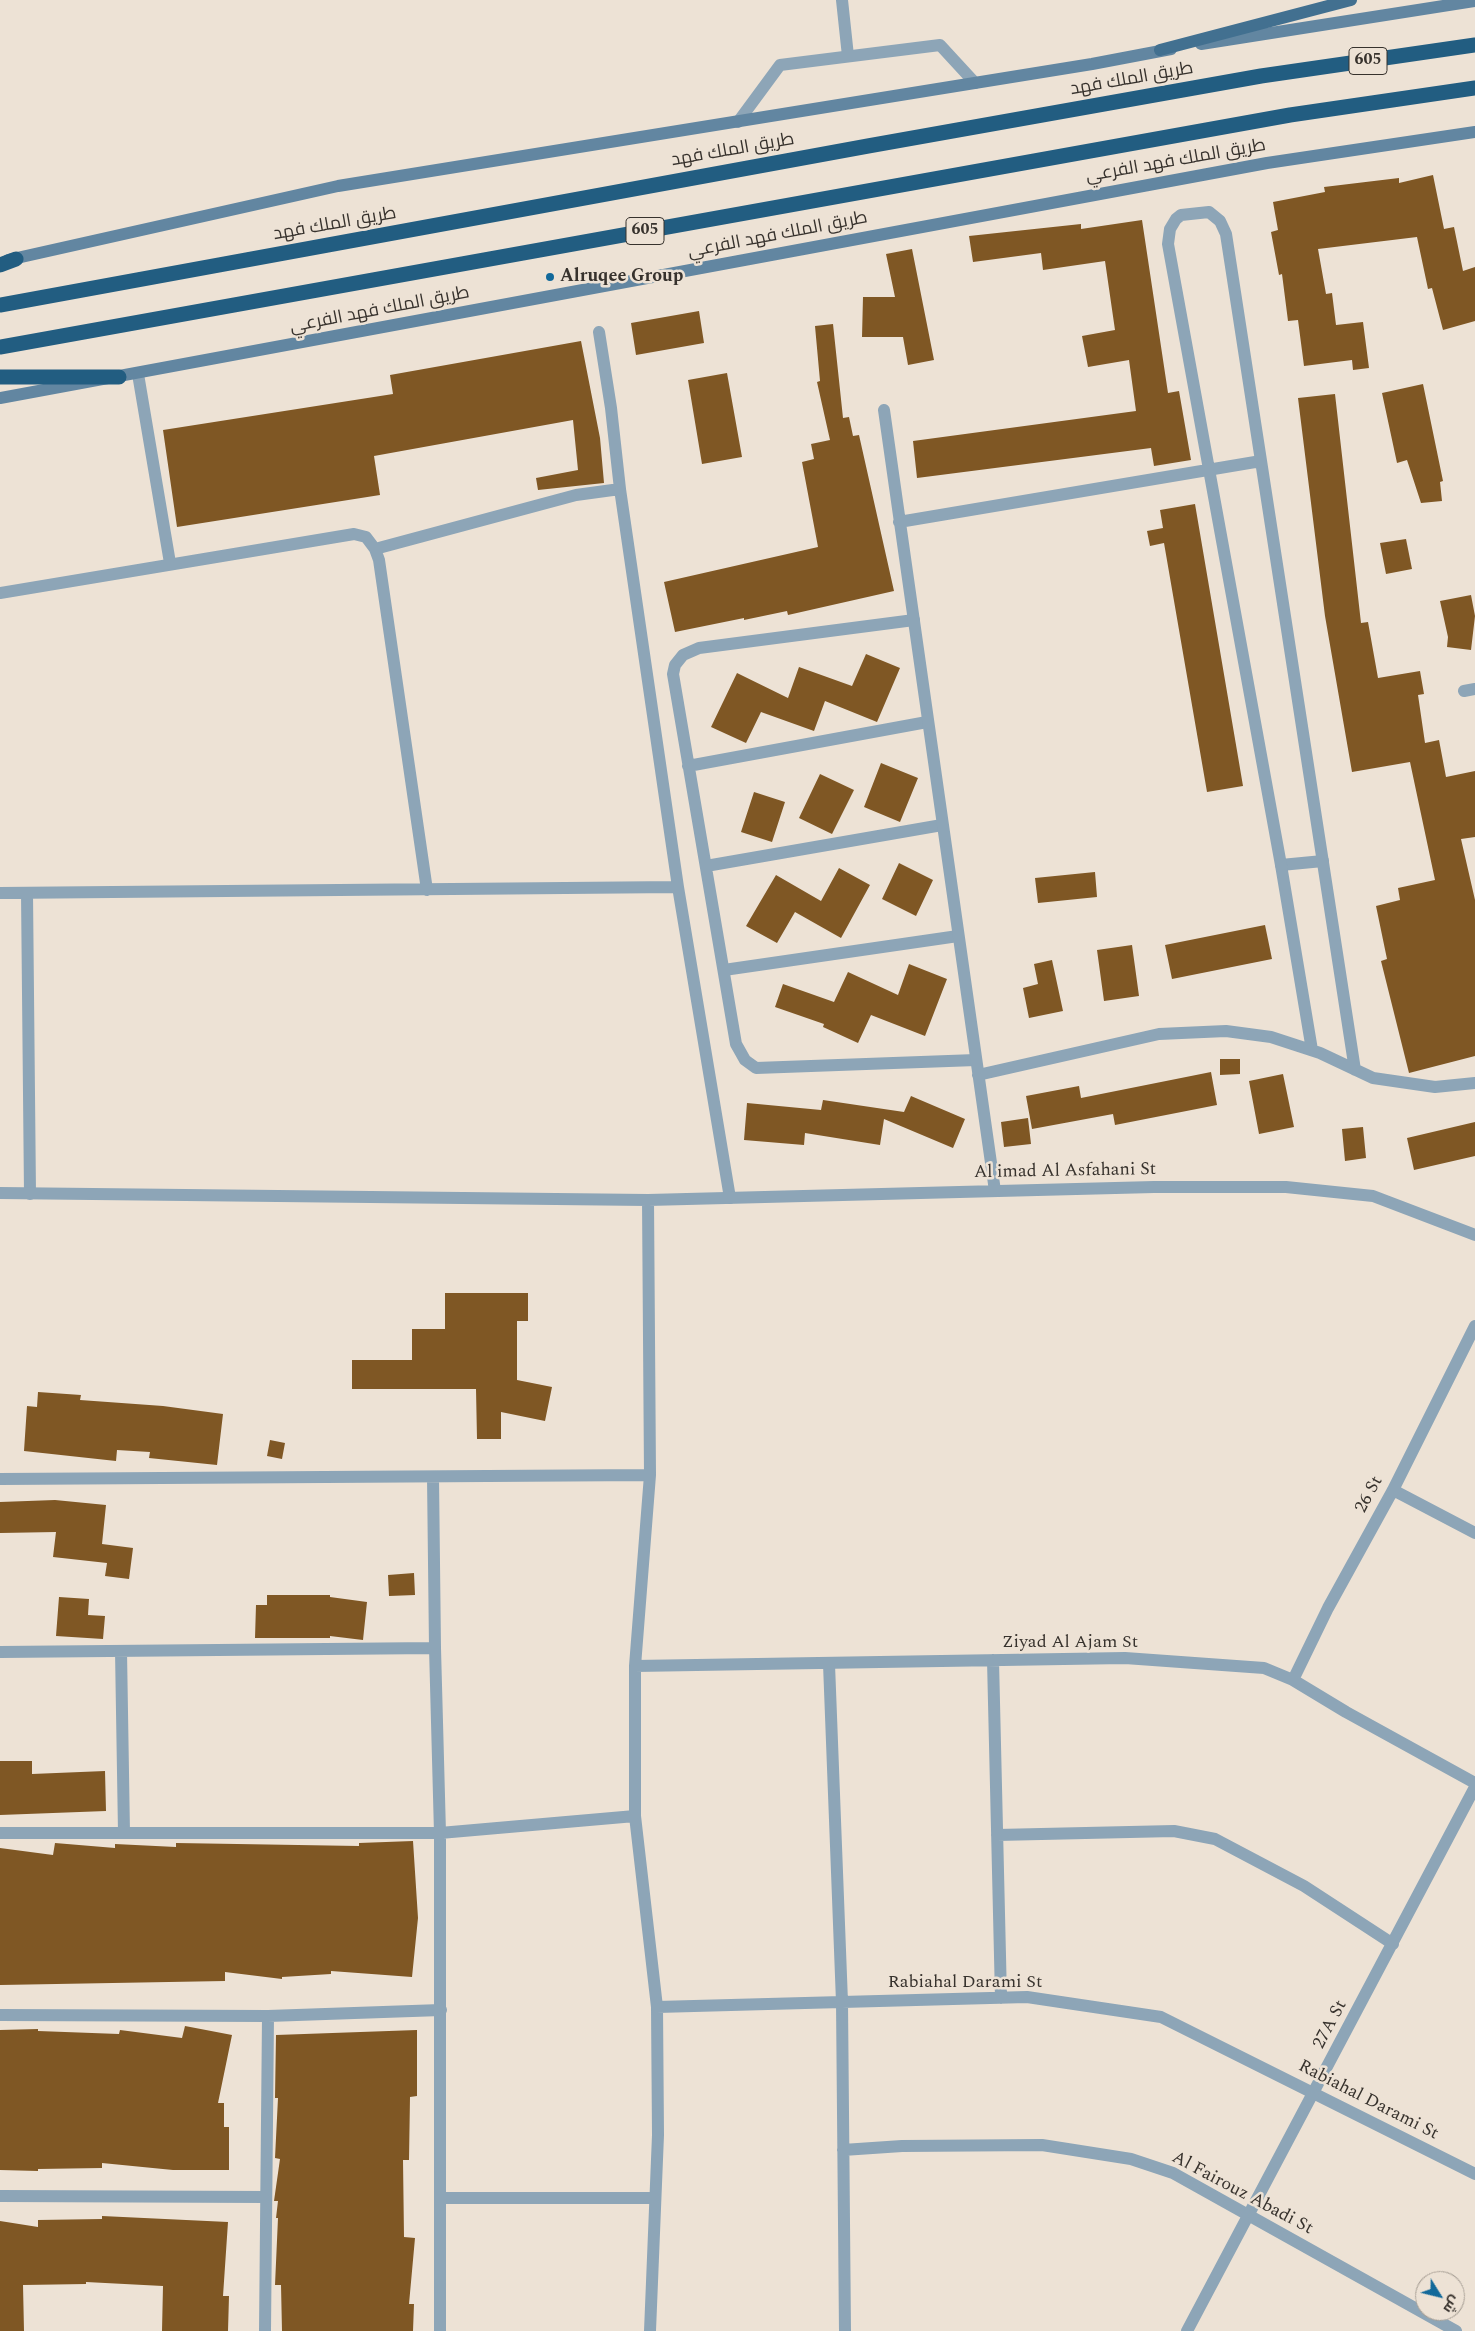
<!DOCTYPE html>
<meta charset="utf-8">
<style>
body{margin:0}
#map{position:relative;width:1475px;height:2331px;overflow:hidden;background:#ede2d5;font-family:Spectral,Cairo,serif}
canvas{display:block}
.north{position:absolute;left:1415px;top:2271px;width:50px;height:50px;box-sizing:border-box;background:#ede2d5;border:1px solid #a49c92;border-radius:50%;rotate:126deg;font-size:14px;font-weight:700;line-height:20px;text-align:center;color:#37322d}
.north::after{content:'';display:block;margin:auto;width:18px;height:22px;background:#12699a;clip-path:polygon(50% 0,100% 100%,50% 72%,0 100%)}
</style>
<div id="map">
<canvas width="1475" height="2331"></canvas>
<div class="north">ش</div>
</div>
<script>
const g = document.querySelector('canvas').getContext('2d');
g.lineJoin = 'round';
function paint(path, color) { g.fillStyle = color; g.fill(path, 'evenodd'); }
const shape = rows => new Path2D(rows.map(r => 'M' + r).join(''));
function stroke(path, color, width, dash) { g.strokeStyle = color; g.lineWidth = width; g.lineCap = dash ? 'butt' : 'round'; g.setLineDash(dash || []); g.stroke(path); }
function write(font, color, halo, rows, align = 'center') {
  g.font = font + ' Spectral,Cairo,serif'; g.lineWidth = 5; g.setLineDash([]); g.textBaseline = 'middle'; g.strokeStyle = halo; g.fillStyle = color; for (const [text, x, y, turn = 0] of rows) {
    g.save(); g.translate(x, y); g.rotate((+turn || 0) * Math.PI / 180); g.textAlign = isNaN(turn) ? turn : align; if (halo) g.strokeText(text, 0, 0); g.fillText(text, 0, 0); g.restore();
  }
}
const building = shape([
 [1433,175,1444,229,1454,227,1463,271,1475,267,1475,321,1443,330,1432,288,1428,289,1417,237,1318,249,1326,294,1332,293,1336,325,1363,322,1369,368,1353,370,1352,360,1304,366,1298,320,1288,321,1282,274,1279,275,1271,232,1278,230,1273,202,1325,192,1324,187,1399,178,1399,183],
 [1142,220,1168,393,1179,391,1191,460,1154,466,1151,448,917,478,913,441,1136,411,1129,360,1088,367,1082,336,1115,330,1105,261,1043,270,1041,253,973,262,969,236,1081,224,1081,229],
 [912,249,934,360,908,365,903,337,862,337,863,297,895,297,886,254],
 [699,311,704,343,636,355,631,323],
 [833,324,843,418,849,417,853,436,859,435,894,591,788,615,787,611,744,620,744,618,675,632,664,582,818,547,802,462,814,459,811,444,830,440,817,382,820,381,815,326],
 [581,341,600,438,604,483,538,490,536,478,578,470,573,420,374,456,380,495,177,527,163,430,393,394,390,375],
 [727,373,742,457,702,464,688,380],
 [1423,384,1443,481,1440,482,1442,501,1421,503,1407,460,1397,463,1382,393],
 [1335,394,1361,623,1368,622,1378,678,1420,671,1424,694,1418,695,1425,743,1439,740,1446,777,1475,771,1475,837,1461,839,1475,900,1475,1056,1409,1073,1381,961,1387,959,1376,906,1400,900,1398,888,1435,880,1410,762,1352,772,1325,616,1298,398],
 [1195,504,1243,786,1207,792,1164,543,1150,546,1147,531,1163,528,1160,510],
 [1406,539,1412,569,1386,574,1380,543],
 [1471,595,1475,616,1471,650,1447,647,1448,637,1440,601],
 [866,654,900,668,877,722,825,701,814,731,761,712,746,743,711,727,737,673,788,698,799,667,852,686],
 [881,763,918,778,900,822,864,807],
 [820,774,854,790,832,834,799,818],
 [754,792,785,802,772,842,741,832],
 [899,863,933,880,916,916,882,899],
 [839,868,870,885,841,938,795,912,777,943,746,926,776,875,821,901],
 [1095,872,1097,897,1038,903,1035,878],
 [1265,925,1272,959,1172,979,1165,945],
 [1132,945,1139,996,1104,1001,1097,950],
 [1052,960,1063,1011,1029,1018,1023,988,1038,984,1034,964],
 [909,964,947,979,925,1036,871,1015,858,1043,823,1027,824,1024,775,1007,783,984,834,1002,848,972,898,995],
 [1220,1059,1240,1059,1240,1074,1220,1075],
 [1211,1072,1217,1105,1115,1125,1113,1114,1032,1129,1026,1096,1079,1086,1081,1098],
 [1283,1074,1294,1127,1259,1134,1249,1081],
 [911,1096,965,1119,953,1148,884,1119,880,1145,805,1133,804,1145,744,1140,747,1103,821,1110,823,1100,904,1112],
 [1028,1118,1031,1144,1004,1147,1001,1122],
 [1475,1122,1475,1156,1414,1170,1407,1138],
 [1363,1127,1366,1158,1345,1161,1342,1129],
 [445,1293,528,1293,528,1321,517,1321,517,1380,552,1387,545,1421,501,1412,501,1439,477,1439,476,1389,352,1389,352,1360,412,1360,412,1329,445,1329],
 [38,1392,81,1395,80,1400,163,1406,223,1414,217,1465,149,1458,150,1452,117,1450,116,1461,24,1451,27,1406,37,1407],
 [270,1440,285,1443,282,1459,267,1456],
 [55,1500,106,1505,102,1544,133,1548,129,1579,105,1576,107,1563,53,1557,56,1532,0,1533,0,1502],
 [414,1573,415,1595,389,1596,388,1575],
 [267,1595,330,1595,330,1597,367,1602,363,1640,330,1636,330,1638,255,1638,256,1605,267,1605],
 [59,1597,89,1599,88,1615,105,1616,103,1639,56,1636],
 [0,1761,32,1761,32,1774,105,1771,106,1811,0,1815],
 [413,1841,418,1918,412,1977,331,1971,331,1974,282,1977,282,1979,225,1972,225,1981,0,1985,0,1848,53,1855,55,1843,115,1848,115,1844,176,1847,176,1843,359,1846,359,1843],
 [185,2026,232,2035,218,2103,224,2103,224,2127,229,2127,229,2170,173,2170,102,2163,102,2168,38,2169,38,2171,0,2170,0,2030,38,2029,38,2031,119,2034,120,2030,182,2038],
 [417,2030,417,2096,410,2097,409,2160,403,2160,404,2237,415,2238,409,2304,414,2304,413,2331,282,2331,281,2285,275,2285,278,2218,276,2218,278,2201,274,2201,280,2159,275,2158,278,2098,275,2098,276,2035],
 [102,2216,228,2222,223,2296,229,2296,228,2331,162,2331,163,2286,86,2282,86,2284,23,2285,24,2331,0,2331,0,2221,38,2227,38,2220,102,2219]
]);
const lane = shape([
 [842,0,848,56],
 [738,122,780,65,940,45,975,83],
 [599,332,611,408,620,489],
 [138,374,170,563],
 [375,549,576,495,620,489,678,887,730,1198],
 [0,593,354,534,366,537,375,549,379,560,427,890],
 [914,620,699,648,683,655,675,665,673,674,736,1044,745,1060,756,1068,976,1060],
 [688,766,927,722],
 [1281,865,1323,861],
 [706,866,942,825],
 [0,893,678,887],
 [27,893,30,1194],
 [724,970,958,936]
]);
const street = shape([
 [884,410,995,1191],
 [899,522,1261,461],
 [1464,691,1475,689],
 [1312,1050,1281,865,1168,244,1170,229,1176,219,1181,215,1209,212,1220,221,1226,234,1355,1070],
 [978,1075,1159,1034,1226,1031,1271,1037,1320,1053,1373,1078,1435,1087,1475,1083],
 [0,1193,648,1200,1154,1187,1286,1187,1373,1196,1475,1235],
 [648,1200,650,1475,635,1666,635,1816,657,2007,658,2135,650,2331],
 [433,1477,435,1648,440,1833,440,2331],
 [0,1479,650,1475],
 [1393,1490,1475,1533],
 [121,1651,124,1833],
 [0,1652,435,1648],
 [993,1660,1001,1998],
 [829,1664,842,2002,845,2331],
 [635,1666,1125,1658,1264,1668,1293,1680,1346,1712,1475,1783],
 [1293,1680,1328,1608,1393,1490,1475,1326],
 [0,1833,440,1833,635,1816],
 [997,1835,1174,1831,1215,1839,1304,1886,1393,1944],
 [657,2007,1027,1997,1161,2017,1475,2174],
 [0,2015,268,2016,441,2010],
 [843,2150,902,2146,1042,2145,1131,2159,1173,2173,1456,2331],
 [0,2196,266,2197],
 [441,2198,655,2198],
 [265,2331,268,2016],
 [1187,2331,1475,1787]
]);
const secondary = shape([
 [1201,44,1475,1],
 [8,260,338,186,1092,64,1171,49],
 [0,398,1267,163,1475,132]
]);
const primary = shape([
 [1160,50,1351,0]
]);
const highway = shape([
 [0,265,16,259],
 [0,305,868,146,1261,76,1475,45],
 [0,347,1290,115,1475,88],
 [0,377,119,377]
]);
const markers = [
 [550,277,5,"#12699a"]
];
const shields = [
 [1368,61,38],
 [645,231,38]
];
const shieldNames = [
 ["605",1368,61],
 ["605",645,231]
];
const streetNames = [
 ["طريق الملك فهد",1132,80,-10],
 ["طريق الملك فهد",733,151,-10],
 ["طريق الملك فهد الفرعي",1176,162,-10],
 ["طريق الملك فهد",335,225,-10],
 ["طريق الملك فهد الفرعي",778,236,-11],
 ["طريق الملك فهد الفرعي",380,311,-11],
 ["Al imad Al Asfahani St",1065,1172,-1],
 ["26 St",1370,1495,-62],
 ["Ziyad Al Ajam St",1070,1643],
 ["Rabiahal Darami St",965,1983],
 ["27A St",1331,2025,-62],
 ["Rabiahal Darami St",1368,2101,27],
 ["Al Fairouz Abadi St",1242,2194,28]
];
const poiNames = [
 ["Alruqee Group",560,277]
];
paint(building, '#7f5724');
stroke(lane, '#8da5b7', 12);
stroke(street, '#8da5b7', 12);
stroke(secondary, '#6286a1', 12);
stroke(primary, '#427090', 12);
stroke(highway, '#225d81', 15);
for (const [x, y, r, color] of markers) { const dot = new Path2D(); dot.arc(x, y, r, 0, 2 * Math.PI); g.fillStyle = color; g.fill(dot); stroke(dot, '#ede2d5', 2); }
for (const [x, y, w] of shields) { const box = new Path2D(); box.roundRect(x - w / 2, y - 13.5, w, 27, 4); g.fillStyle = '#ede2d5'; g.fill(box); stroke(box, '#37322d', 1); }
write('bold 16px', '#37322d', null, shieldNames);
write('18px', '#37322d', '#ede2d5', streetNames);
write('bold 18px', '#37322d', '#ede2d5', poiNames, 'left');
</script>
